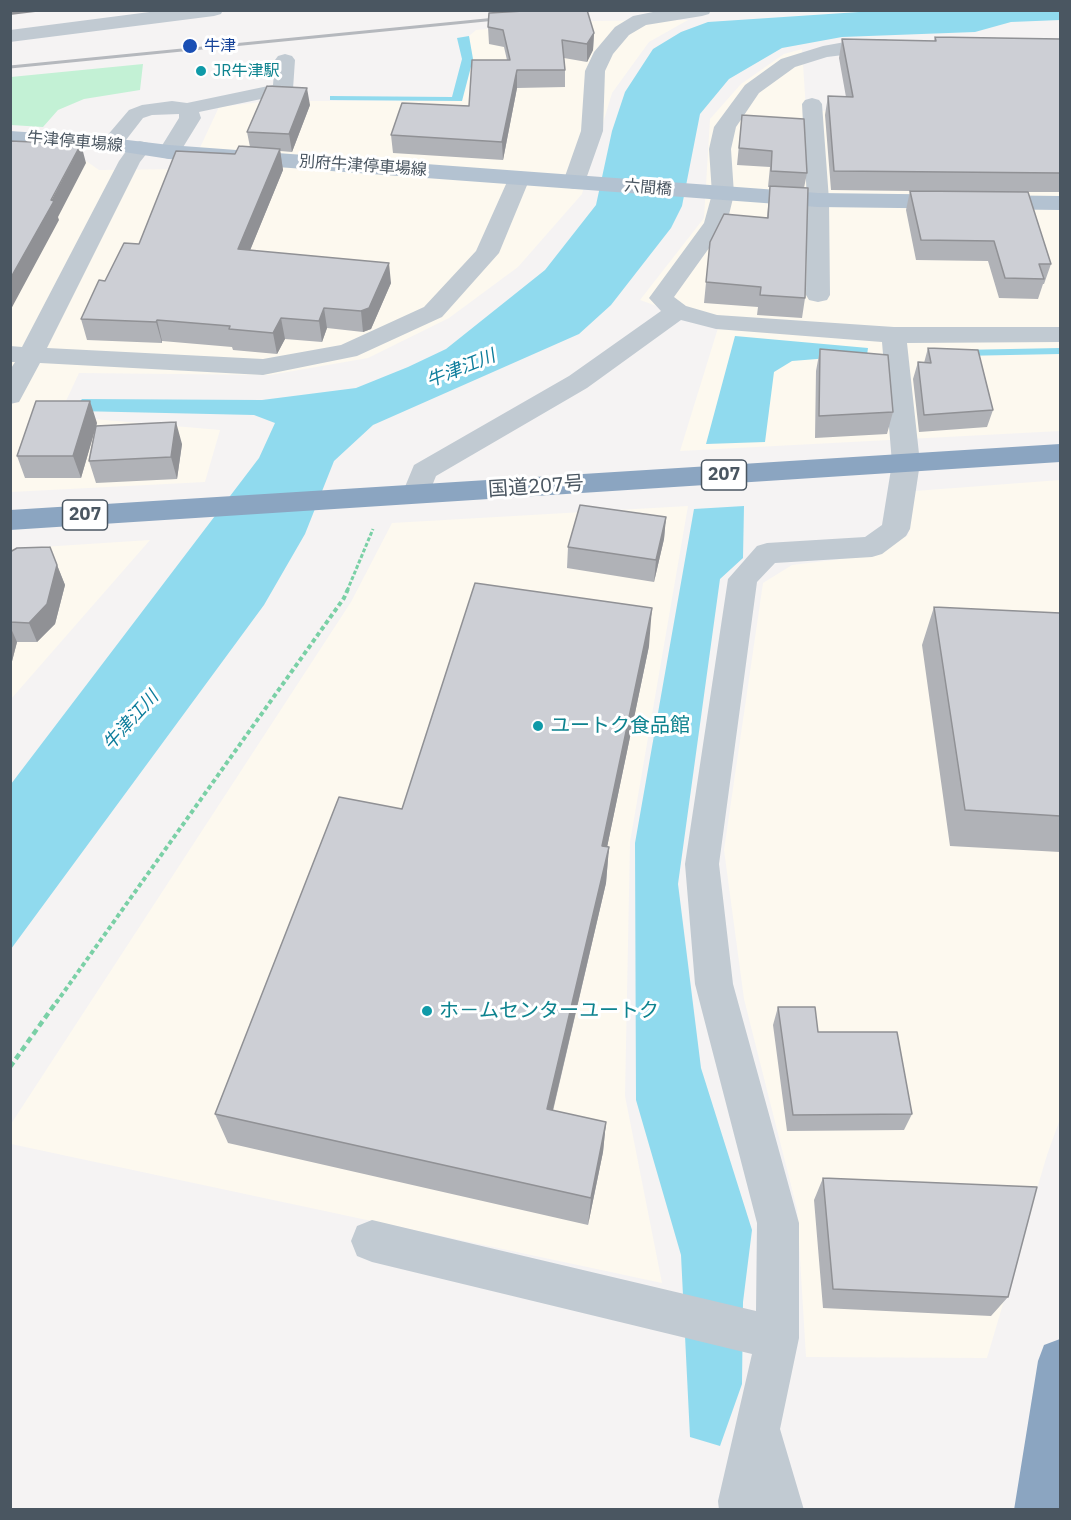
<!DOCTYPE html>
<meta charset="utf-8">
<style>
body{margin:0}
#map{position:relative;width:1071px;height:1520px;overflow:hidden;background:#f5f3f3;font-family:"IBM Plex Sans",sans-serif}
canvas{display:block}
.frame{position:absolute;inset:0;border:12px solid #4a5661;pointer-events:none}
</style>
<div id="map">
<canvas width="1071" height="1520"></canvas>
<div class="frame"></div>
</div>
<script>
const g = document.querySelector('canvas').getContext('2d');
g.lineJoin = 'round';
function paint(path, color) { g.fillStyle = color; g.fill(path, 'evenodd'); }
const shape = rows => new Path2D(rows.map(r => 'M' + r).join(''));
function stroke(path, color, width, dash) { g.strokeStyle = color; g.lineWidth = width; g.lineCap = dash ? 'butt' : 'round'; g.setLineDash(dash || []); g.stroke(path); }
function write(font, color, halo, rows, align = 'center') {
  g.font = font + ' "IBM Plex Sans","Noto Sans JP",sans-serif'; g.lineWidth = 6; g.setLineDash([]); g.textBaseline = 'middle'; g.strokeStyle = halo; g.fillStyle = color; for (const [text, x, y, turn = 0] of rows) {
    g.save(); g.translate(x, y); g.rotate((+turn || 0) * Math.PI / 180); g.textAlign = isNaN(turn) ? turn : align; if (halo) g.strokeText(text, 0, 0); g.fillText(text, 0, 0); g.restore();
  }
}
const commercial = shape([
 [688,20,649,42,612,93,582,194,518,267,449,318,368,358,270,375,79,373,59,416,220,430,205,482,11,492,10,152,79,156,99,170,190,169,219,107,269,101,462,101,473,59,469,36,476,30,587,21],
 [802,49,806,110,1060,120,1060,431,680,451,718,328,640,300,704,218,710,119,741,84,784,54],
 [1060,480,1060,1119,1047,1155,987,1358,806,1357,797,1209,744,999,724,850,763,583,792,565,874,555,908,535,915,491],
 [688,506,630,842,625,1096,662,1283,11,1144,11,1124,351,602,392,523],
 [150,540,11,699,11,549]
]);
const green = shape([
 [143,64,140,90,84,99,58,110,43,127,11,125,11,77]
]);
const water = shape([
 [874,11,1060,11,1060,20,1011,22,975,32,842,37,782,48,729,79,700,114,682,206,671,228,611,305,579,334,373,425,334,461,305,534,264,605,11,949,11,784,259,458,275,423,254,415,77,411,75,407,82,399,262,400,356,388,408,367,446,349,545,270,596,205,612,131,625,92,653,49,681,32,708,22],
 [469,36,473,59,462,101,330,100,330,96,452,97,462,59,457,38],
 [735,336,868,348,867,355,792,361,774,372,765,442,706,444],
 [744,506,743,558,720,579,678,884,701,1068,752,1230,743,1302,742,1384,720,1446,690,1437,681,1255,636,1100,635,843,694,509]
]);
const stream = shape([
 [1060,348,1060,354,960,356,955,353,960,350,1060,348]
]);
const pathFar2 = shape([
 [347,591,373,529]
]);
const pathFar1 = shape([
 [56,1003,344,598,348,589]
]);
const path = shape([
 [10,1067,57,1001]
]);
const minor = shape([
 [165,10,223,10,221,14,214,16,10,42,10,30,165,10],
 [663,10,711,10,709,14,702,16,646,25,629,35,613,54,605,71,603,131,585,182,582,187,574,189,566,187,563,182,581,131,585,71,594,52,615,27,633,16,663,10],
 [885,39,892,41,895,45,892,49,827,57,795,67,759,93,736,127,731,149,734,194,727,223,674,297,686,306,717,315,894,327,1060,327,1060,342,907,343,920,463,910,529,906,536,882,554,872,557,775,563,757,582,719,864,733,984,799,1223,799,1338,780,1429,804,1510,719,1510,718,1501,752,1354,372,1262,357,1256,351,1241,357,1226,372,1220,756,1311,757,1223,695,984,685,864,728,579,757,546,767,543,865,537,882,525,892,463,882,342,716,329,681,320,587,388,436,476,426,501,416,503,406,501,402,494,414,465,569,376,661,311,649,298,704,223,712,194,709,149,714,127,745,85,781,59,823,46,856,40,885,39],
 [285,54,292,56,295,60,293,89,290,93,199,112,201,118,177,157,169,159,161,157,158,152,179,118,179,114,152,115,143,118,119,149,111,150,103,149,100,144,129,110,142,105,172,101,187,103,273,85,275,60,278,56,285,54],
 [812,98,819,100,822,104,829,200,830,295,827,300,818,302,809,300,806,295,807,200,802,104,805,100,812,98],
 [140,141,148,143,151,148,140,162,47,348,263,359,341,345,424,307,476,251,511,173,519,171,527,173,530,178,499,253,442,317,357,356,263,375,40,363,19,402,10,404,10,370,15,362,10,362,10,346,22,347,119,161,132,143,140,141]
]);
const major = shape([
 [10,131,111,138,169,145,818,193,1060,196,1060,210,818,207,169,159,111,150,10,143,10,131]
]);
const highway = shape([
 [1060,444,1060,462,10,530,10,510,1060,444],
 [1060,1339,1060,1510,1014,1510,1038,1361,1044,1345,1060,1339]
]);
const rail = shape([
 [10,67,506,18]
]);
const wall = shape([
 [488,27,594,33,593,50,587,62,564,58,565,70,565,87,517,88,503,160,393,153,391,135,469,106,507,60,504,47,489,44],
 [935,37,1060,39,1060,192,1028,192,1051,264,1044,284,1043,284,1038,299,999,298,988,261,916,260,906,210,910,191,831,190,825,115,828,96,846,97,839,58,842,39,934,41],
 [310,105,292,152,280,151,283,170,250,250,391,283,371,329,363,332,327,328,322,342,285,339,277,354,233,350,232,347,162,341,162,343,87,340,81,319,105,281,139,244,250,147,247,132],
 [742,115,807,173,804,188,805,298,802,318,757,315,758,307,704,303,710,242,767,217,770,187,768,187,770,167,737,165],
 [928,348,993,410,987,427,919,432,913,379,918,362,924,363],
 [820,349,893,412,887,434,815,438,816,371],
 [97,423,96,426,182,444,177,479,96,483,89,461,95,429,81,478,25,478,17,456],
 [666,517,664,539,654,582,567,568,568,547],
 [10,552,57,565,65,585,55,624,37,642,17,642,10,669],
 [934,607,1060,613,1060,852,950,846,922,645],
 [649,646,607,847,609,847,606,883,553,1111,606,1122,603,1152,588,1225,228,1143,215,1114,402,809],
 [778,1007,818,1032,912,1114,904,1130,787,1131,773,1025],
 [823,1178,1008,1297,991,1316,823,1308,814,1200]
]);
const shadedWall = shape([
 [10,10,52,10,10,15],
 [594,33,593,50,587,62,587,44],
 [517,70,517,88,503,160,502,142],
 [307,88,310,105,292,152,289,134],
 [81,144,86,163,58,217,59,220,10,311,10,279],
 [280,149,283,170,242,270,238,249],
 [389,263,391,283,371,329,363,332,361,311],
 [324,308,327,328,322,342,319,321],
 [281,318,285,339,277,354,273,333],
 [157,320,162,341,162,343,156,322],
 [90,401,97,423,81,478,73,456],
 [176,422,182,444,177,479,171,457],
 [666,517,664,539,654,582,656,560],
 [57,565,65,585,55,624,37,642,29,623],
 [652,608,649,646,600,881,602,846],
 [10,626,17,642,10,669],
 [609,847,606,883,546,1139,547,1109],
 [606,1122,603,1152,588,1225,591,1198]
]);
const building = shape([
 [541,10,587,10,594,33,587,44,562,40,565,70,517,70,502,142,391,135,402,103,469,106,472,60,510,60,503,30,488,27,489,13,541,10],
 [935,37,1060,39,1060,173,834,171,828,96,853,97,842,39,936,41,935,37],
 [267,86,307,88,289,134,247,132,267,86],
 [742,115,804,119,807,173,771,171,772,151,739,148,742,115],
 [10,141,81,144,51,200,54,201,10,279,10,141],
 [239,146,280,149,238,249,389,263,369,308,361,311,324,308,319,321,281,318,273,333,229,329,230,326,157,320,156,322,81,319,99,280,105,281,124,243,139,244,176,151,235,154,239,146],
 [770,186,808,188,805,298,760,295,761,287,706,282,710,242,724,214,768,218,770,186],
 [910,191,1028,192,1051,264,1039,264,1044,279,1005,278,994,241,921,240,910,191],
 [928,348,978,350,993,410,924,415,918,362,931,363,928,348],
 [820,349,888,355,893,412,819,416,820,349],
 [36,401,90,401,73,456,17,456,36,401],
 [176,422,171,457,89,461,96,426,176,422],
 [580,505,666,517,656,560,568,547,580,505],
 [50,547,57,565,47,604,29,623,10,622,10,552,17,548,50,547],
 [475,583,652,608,602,846,609,847,547,1109,606,1122,591,1198,215,1114,339,797,402,809,475,583],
 [934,607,1060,613,1060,816,965,810,934,607],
 [778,1007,815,1007,818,1032,897,1032,912,1114,793,1115,778,1007],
 [823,1178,1037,1187,1008,1297,833,1289,823,1178]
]);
const markers = [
 [190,46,8,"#1a4fb4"],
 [201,71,6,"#0f9aa8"],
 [538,726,6,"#0f9aa8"],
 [427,1011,6,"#0f9aa8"]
];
const farTransitnames = [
 ["牛津",204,46]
];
const farCulturenames = [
 ["JR牛津駅",213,71]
];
const farStreetnames = [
 ["牛津停車場線",75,142,5],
 ["別府牛津停車場線",363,166,4],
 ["六間橋",648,188,5]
];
const farWaternames = [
 ["牛津江川",461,369,-22],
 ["牛津江川",131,721,-48]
];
const shields = [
 [724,475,45],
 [85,515,45]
];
const shieldNames = [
 ["207",724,475],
 ["207",85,515]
];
const streetNames = [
 ["国道207号",536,487,-4]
];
const cultureNames = [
 ["ユートク食品館",550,726],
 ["ホ－ムセンターユートク",439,1011]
];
paint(commercial, '#fdf9ef');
paint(green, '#c3f1d5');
paint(water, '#90daee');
paint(stream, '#90daee');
stroke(pathFar2, '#7ad0a6', 3, [4, 2]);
stroke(pathFar1, '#7ad0a6', 4, [4.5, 3]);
stroke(path, '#7ad0a6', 4.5, [6, 4]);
paint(minor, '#c1cad2');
paint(major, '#b3c2d1');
paint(highway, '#8ba5c1');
stroke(rail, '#b5b8bd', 3);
paint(wall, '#b0b2b7');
paint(shadedWall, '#909195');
paint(building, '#cdcfd5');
stroke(building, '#909195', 1.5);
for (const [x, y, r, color] of markers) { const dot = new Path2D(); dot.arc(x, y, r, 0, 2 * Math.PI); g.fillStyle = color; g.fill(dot); stroke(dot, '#fff', 2); }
write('16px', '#164399', '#fff', farTransitnames, 'left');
write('16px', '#0d838f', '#fff', farCulturenames, 'left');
write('16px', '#4a5661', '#fff', farStreetnames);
write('italic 18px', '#0c7c9b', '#fff', farWaternames);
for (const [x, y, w] of shields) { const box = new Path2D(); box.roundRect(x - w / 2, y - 15, w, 30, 4.5); g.fillStyle = '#fff'; g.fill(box); stroke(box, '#4a5661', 1.5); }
write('bold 18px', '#4a5661', null, shieldNames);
write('20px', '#4a5661', '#fff', streetNames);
write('20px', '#0d838f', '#fff', cultureNames, 'left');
</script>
